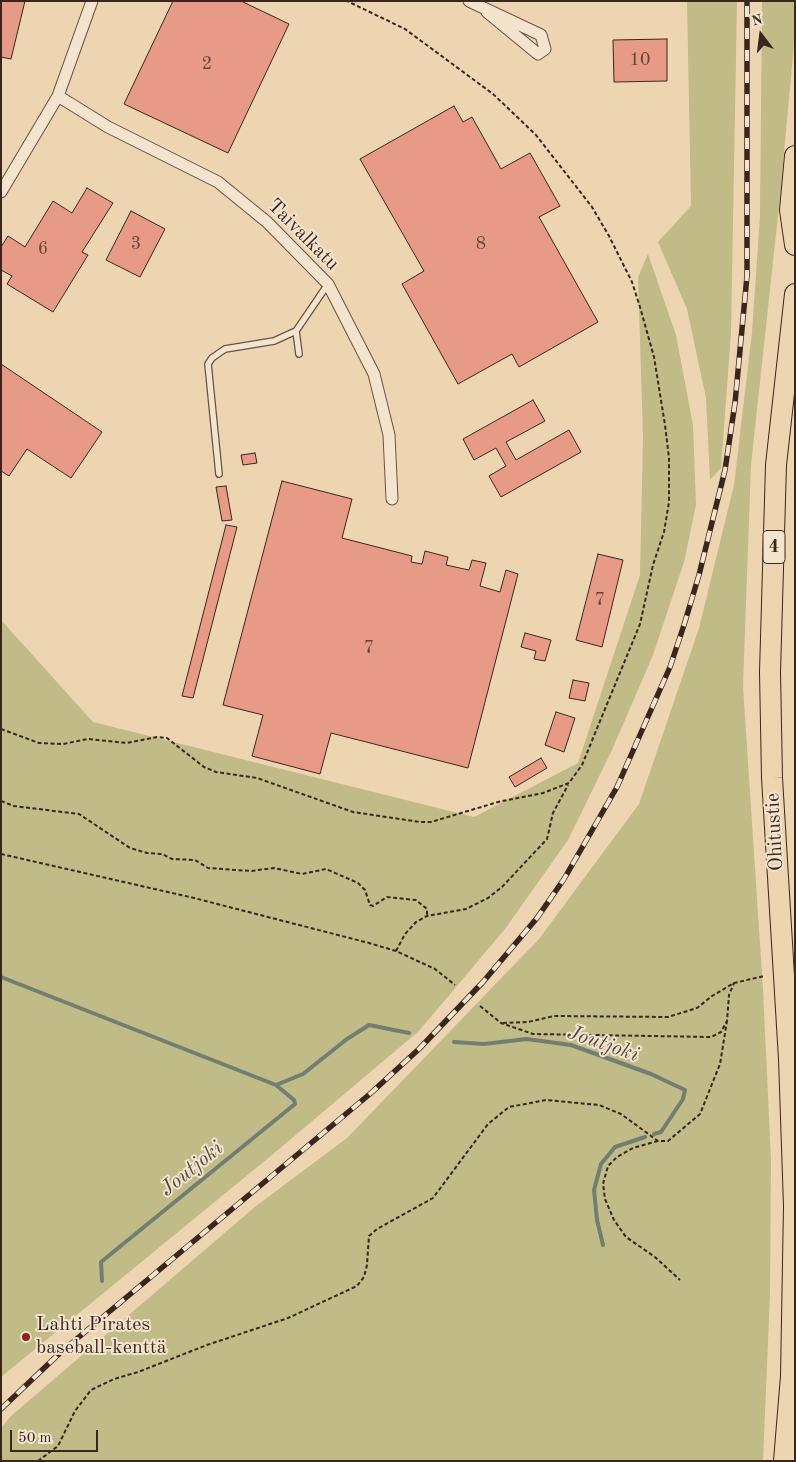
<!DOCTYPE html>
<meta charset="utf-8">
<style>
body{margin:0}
#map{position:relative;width:796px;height:1462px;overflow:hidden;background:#eed5b2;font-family:"Old Standard TT",serif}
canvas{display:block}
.frame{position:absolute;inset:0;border:2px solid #3b261f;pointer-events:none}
.north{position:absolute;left:736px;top:10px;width:50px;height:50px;-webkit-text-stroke:4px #f4e4cd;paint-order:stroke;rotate:345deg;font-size:14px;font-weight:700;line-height:20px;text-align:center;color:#3b261f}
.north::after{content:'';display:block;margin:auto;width:18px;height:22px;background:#3b261f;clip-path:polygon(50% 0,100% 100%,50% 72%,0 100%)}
.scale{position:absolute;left:10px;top:1430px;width:88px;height:22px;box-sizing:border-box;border:2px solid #3b261f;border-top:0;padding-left:6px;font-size:15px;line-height:18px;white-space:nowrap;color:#3b261f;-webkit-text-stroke:4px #f4e4cd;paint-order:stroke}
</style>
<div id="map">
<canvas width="796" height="1462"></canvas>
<div class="frame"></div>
<div class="north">N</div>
<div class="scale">50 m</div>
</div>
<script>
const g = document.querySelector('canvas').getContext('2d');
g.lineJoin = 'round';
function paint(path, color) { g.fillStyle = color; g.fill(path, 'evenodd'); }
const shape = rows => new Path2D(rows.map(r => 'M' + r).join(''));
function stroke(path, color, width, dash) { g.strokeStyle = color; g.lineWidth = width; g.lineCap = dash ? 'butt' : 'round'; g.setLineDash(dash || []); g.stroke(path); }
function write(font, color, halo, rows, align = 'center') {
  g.font = font + ' "Old Standard TT",serif'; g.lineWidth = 4; g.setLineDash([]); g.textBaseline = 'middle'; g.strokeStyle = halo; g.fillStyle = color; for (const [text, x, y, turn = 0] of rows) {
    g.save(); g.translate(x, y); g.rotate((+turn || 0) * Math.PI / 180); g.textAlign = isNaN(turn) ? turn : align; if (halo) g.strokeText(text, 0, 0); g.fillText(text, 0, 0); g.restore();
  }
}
const green = shape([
 [687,1,737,1,731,333,721,468,710,480,706,398,687,309,658,242,691,206],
 [762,1,795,1,795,33,780,197,751,465,743,686,763,989,771,1160,770,1294,763,1461,1,1461,1,1428,11,1416,256,1206,347,1138,539,939,639,804,699,628,734,485,752,332,760,216],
 [648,254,676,335,693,425,696,505,684,562,653,655,612,750,568,840,505,929,419,1031,272,1155,1,1377,1,620,93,722,474,817,578,763,640,575,643,437,638,277]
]);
const stream = shape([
 [1,977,276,1085,294,1100,295,1104,101,1262,102,1281],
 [454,1042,484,1044,527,1039,571,1045,651,1074,685,1090,683,1099,661,1132,654,1134],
 [276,1085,303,1074,347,1039,369,1025,409,1033],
 [603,1245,597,1220,594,1190,601,1164,615,1147,645,1137]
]);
const building = shape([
 [1,1,25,1,11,59,1,57,1,1],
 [173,1,241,1,289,24,228,153,124,104,173,1],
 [667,39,667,81,614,82,613,40,667,39],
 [454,106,463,122,472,117,501,169,530,153,560,206,539,217,598,322,519,367,512,354,458,384,402,284,424,271,360,159,454,106],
 [87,188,113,203,82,252,88,255,53,312,7,284,12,276,1,270,1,247,8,236,25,247,53,201,72,213,87,188],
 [131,211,165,229,140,277,106,260,131,211],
 [1,364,102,432,71,478,27,449,9,476,1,471,1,364],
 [533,400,545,421,506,442,516,460,569,430,581,452,501,497,489,476,506,466,496,448,474,460,463,439,533,400],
 [255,453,257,463,243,465,241,455,255,453],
 [282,481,352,499,342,538,412,556,411,562,422,564,425,551,448,557,446,565,469,570,472,560,486,563,480,586,500,592,506,570,518,574,468,768,331,733,320,774,252,756,263,715,223,705,282,481],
 [226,486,232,520,222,521,216,487,226,486],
 [226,525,237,527,193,698,182,696,226,525],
 [598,554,623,560,602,647,576,640,598,554],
 [525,633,551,640,545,661,534,659,536,651,521,647,525,633],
 [573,680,589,683,585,701,569,698,573,680],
 [556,712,575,718,564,752,545,745,556,712],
 [541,758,547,768,515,787,509,777,541,758]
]);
const path = shape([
 [1,729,39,743,63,744,88,739,127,743,157,737,167,738,204,767,216,772,257,778,353,812,420,822,431,822,498,802,543,793,569,783,582,765,640,624,653,565,664,532,669,502,669,458,665,425,654,357,640,307,632,282,609,236,592,207,536,135,493,94,405,29,347,1],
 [1,801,14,806,79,814,130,848,147,853,162,854,172,859,195,860,208,868,251,871,274,868,302,874,326,869,358,883,365,890,370,905,373,906,387,897,416,900,427,909,427,916],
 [1,854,194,898,369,943,396,951,435,969,455,985],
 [396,951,405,934,416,922,427,916,466,909,488,898,502,887,547,839,553,813,568,785],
 [480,1006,501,1023,533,1034,711,1037,721,1032,727,1021,729,995,734,983],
 [503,1023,528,1022,554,1016,668,1017,697,1008,712,996,734,983,764,976],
 [658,1141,633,1148,617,1157,608,1166,603,1184,605,1199,614,1220,626,1237,655,1257,680,1280],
 [38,1461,58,1446,75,1411,91,1390,114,1379,138,1372,207,1345,288,1318,357,1286,364,1277,367,1265,369,1236,377,1229,433,1198,488,1124,509,1107,546,1100,599,1105,621,1114,658,1141,668,1141,700,1114,720,1064,727,1021]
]);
const service = shape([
 [296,331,299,354],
 [219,474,208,364,212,358,225,349,274,341,296,331,328,284]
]);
const minor = shape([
 [469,1,541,35,545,49,538,54,487,12],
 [58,96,108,127,218,182,267,222,328,284,374,374,389,435,392,499],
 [1,192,58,96,92,1]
]);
const motorway = shape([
 [795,156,790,210,795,245],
 [784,1461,791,1376,794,1206,789,1059,772,778,770,672,776,465,795,294]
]);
const rail = shape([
 [1,1409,61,1352,371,1093,419,1049,483,982,537,918,564,879,617,787,670,667,684,625,699,575,725,470,735,403,747,276,747,1]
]);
const markers = [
 [26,1337,5,"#8f2418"]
];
const numberNames = [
 ["10",640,60],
 ["2",207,64],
 ["3",136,244],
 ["8",481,244],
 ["6",43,249],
 ["7",600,600],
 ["7",369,648]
];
const shields = [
 [774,547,22]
];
const shieldNames = [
 ["4",774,547]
];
const streetNames = [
 ["Taivalkatu",303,235,45],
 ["Ohitustie",775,832,-93]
];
const poiNames = [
 ["Lahti Pirates",36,1325],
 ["baseball-kenttä",36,1348]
];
const waterNames = [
 ["Joutjoki",603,1044,19],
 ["Joutjoki",192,1169,-39]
];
paint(green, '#c1bb87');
stroke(stream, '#737e73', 4);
paint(building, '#e79a86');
stroke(building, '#3b261f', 1);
stroke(service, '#685244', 8);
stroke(minor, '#685244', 13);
stroke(motorway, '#3b261f', 22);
stroke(path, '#3b261f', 2, [4, 2.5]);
stroke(service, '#f4e4cd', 5.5);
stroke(minor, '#f4e4cd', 11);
stroke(motorway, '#eed5b2', 20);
stroke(rail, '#3b261f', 5.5);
stroke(rail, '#f4e4cd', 4, [11]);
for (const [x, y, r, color] of markers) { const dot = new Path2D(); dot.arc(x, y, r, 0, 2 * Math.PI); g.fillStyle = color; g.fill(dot); stroke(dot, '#f4e4cd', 2); }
write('18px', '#664339', null, numberNames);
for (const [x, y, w] of shields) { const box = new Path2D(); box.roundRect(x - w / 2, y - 16.5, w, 33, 4); g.fillStyle = '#f4e4cd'; g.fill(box); stroke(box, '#3b261f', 1); }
write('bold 19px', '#3b261f', null, shieldNames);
write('20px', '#3b261f', '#f4e4cd', streetNames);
write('20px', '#3b261f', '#f4e4cd', poiNames, 'left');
write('italic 21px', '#524b42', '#f4e4cd', waterNames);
</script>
